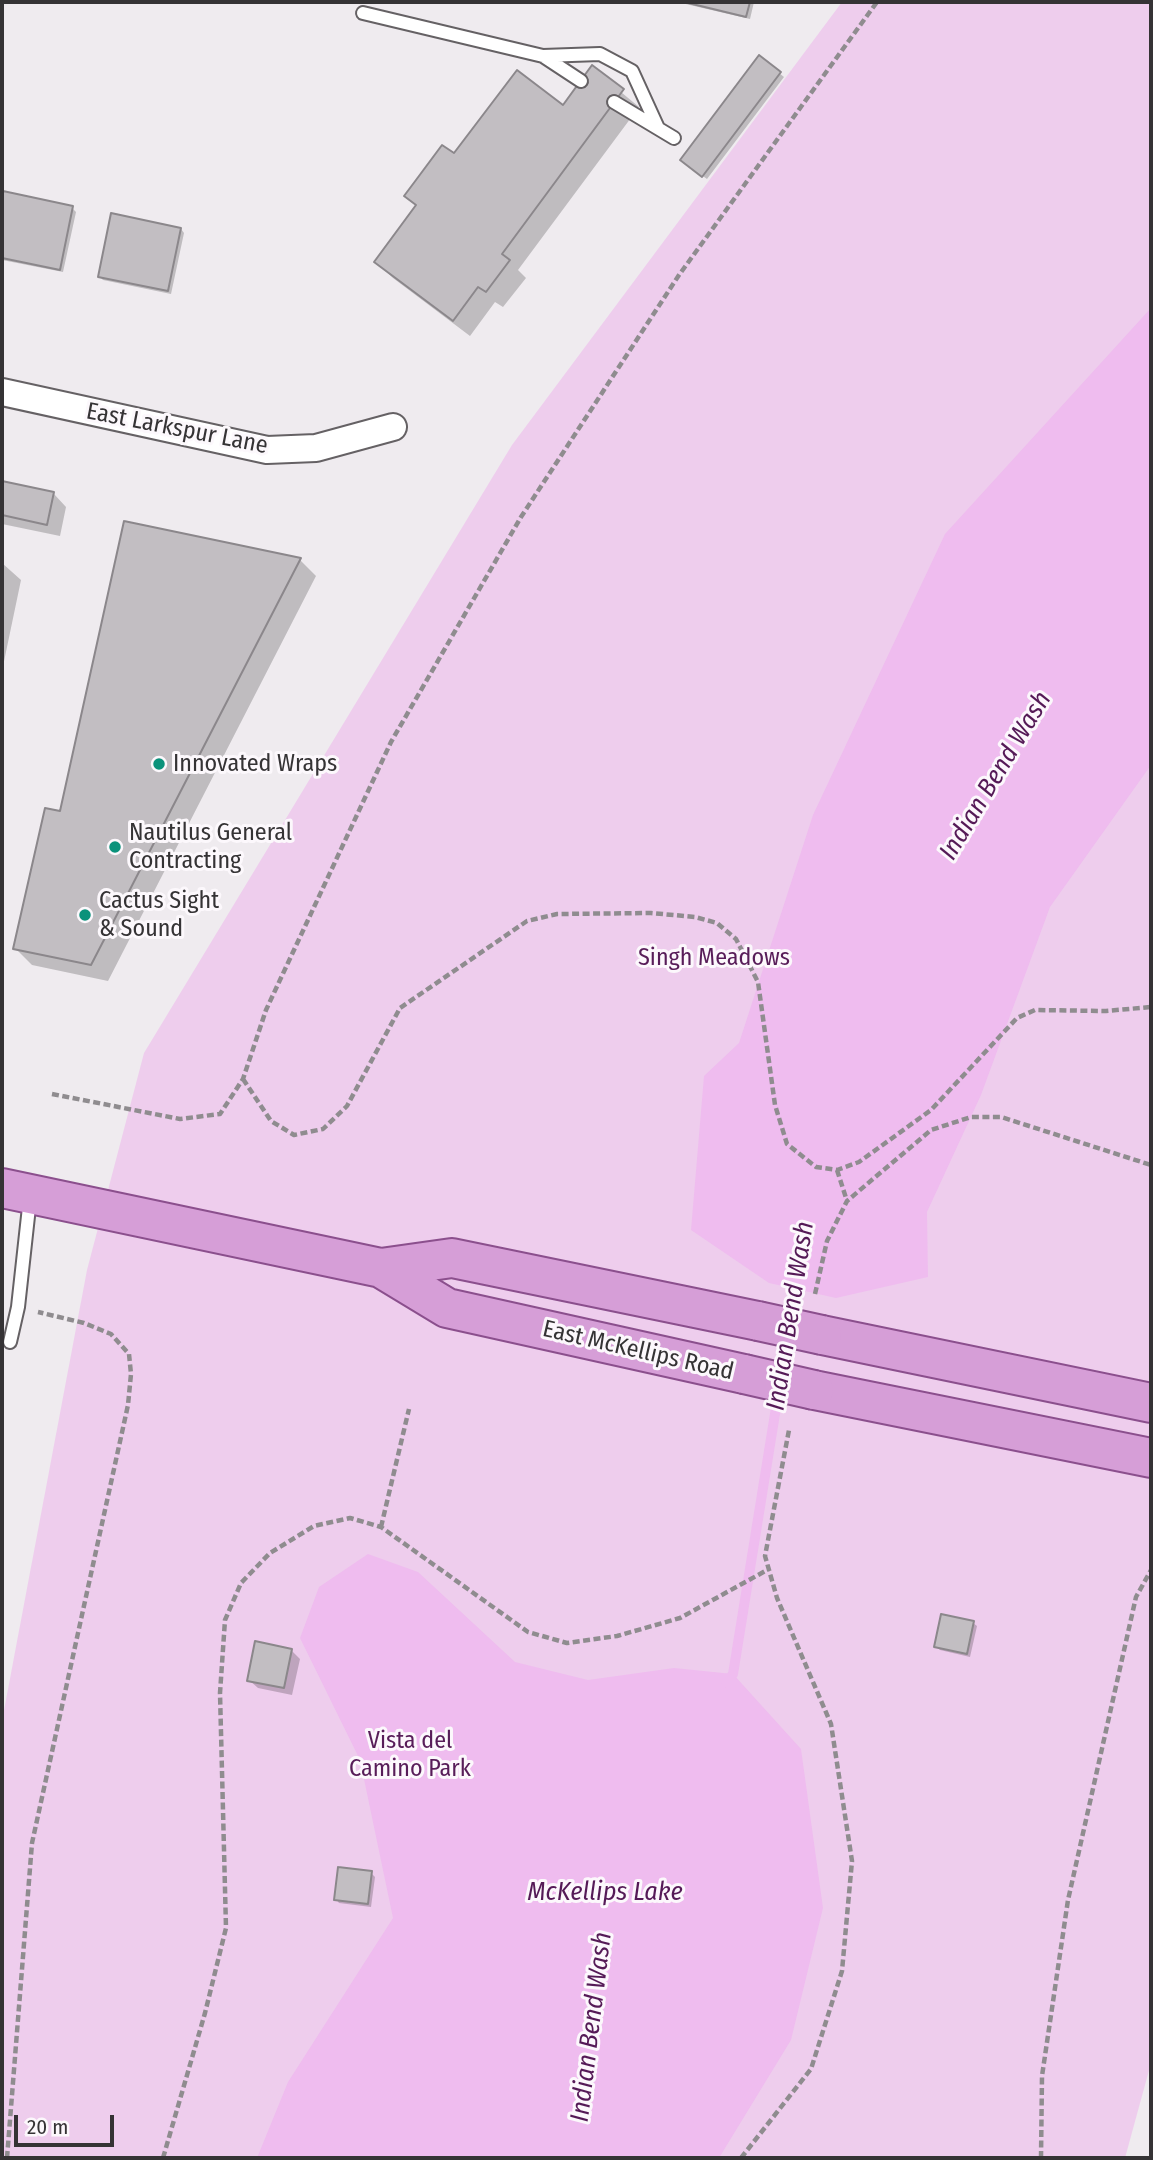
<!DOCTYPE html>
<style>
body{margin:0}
#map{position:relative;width:1153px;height:2160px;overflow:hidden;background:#efebef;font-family:"Fira Sans Condensed",sans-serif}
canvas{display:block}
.frame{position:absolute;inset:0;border:4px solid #353335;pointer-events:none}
.scale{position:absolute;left:14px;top:2115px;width:100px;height:32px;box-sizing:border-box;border:4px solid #353335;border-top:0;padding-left:9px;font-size:21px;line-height:24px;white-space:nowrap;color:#353335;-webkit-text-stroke:5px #fcf8fc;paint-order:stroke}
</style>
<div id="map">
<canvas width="1153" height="2160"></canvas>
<div class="frame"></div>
<div class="scale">20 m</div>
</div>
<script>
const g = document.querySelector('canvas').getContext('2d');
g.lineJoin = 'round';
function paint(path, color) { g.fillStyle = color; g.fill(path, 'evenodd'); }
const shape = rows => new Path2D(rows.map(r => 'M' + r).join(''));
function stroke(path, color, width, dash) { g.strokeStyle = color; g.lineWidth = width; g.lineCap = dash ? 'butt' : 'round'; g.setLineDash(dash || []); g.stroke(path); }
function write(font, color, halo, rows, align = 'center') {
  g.font = font + ' "Fira Sans Condensed",sans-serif'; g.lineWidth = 6; g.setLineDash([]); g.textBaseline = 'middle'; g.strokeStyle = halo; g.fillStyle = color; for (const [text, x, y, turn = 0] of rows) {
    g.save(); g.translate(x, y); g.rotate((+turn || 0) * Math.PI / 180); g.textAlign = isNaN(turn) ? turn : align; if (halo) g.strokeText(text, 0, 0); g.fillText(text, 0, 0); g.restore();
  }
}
const green = shape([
 [842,2,1151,2,1151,2063,1125,2158,2,2158,2,1721,87,1270,144,1053,512,445]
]);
const water = shape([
 [1151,308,1151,765,1050,907,981,1095,927,1212,928,1277,836,1298,769,1283,691,1230,704,1076,739,1043,813,815,945,534],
 [368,1554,418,1572,515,1662,588,1680,674,1668,733,1674,801,1749,823,1908,791,2040,719,2158,257,2158,288,2082,393,1918,360,1760,300,1638,319,1587]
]);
const shadow = shape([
 [677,2,754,2,750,19],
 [759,57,784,77,707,179,686,164],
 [592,68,639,107,518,270,526,278,503,307,495,302,470,336,393,278,376,262,417,206,407,196,454,156,563,107],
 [4,193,72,208,76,212,63,272,2,260],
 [181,229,184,233,171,294,103,280,100,277],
 [2,482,54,494,66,507,60,536,2,524],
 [300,560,316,576,108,981,32,965,15,948,62,813],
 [2,563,21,580,2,671],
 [973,1623,977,1626,970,1657,940,1650,936,1646],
 [291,1650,300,1659,292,1695,258,1688,249,1680],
 [371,1873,375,1877,371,1907,339,1903,336,1899]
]);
const stream = shape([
 [789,1322,796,1278],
 [781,1374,787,1337],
 [726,1683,733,1674,779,1389]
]);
const building = shape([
 [684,2,750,2,746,17,684,2],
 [759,55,781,72,702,177,680,160,759,55],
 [592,65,624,89,502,254,510,260,486,292,478,287,453,321,374,262,416,205,404,196,416,180,442,145,454,153,517,70,563,105,592,65],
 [3,191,73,206,60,270,2,258,3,191],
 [111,213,181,228,168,291,98,277,111,213],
 [2,481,54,492,47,525,2,515,2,481],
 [124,521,301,558,91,965,13,949,45,808,60,811,124,521],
 [941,1614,974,1621,967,1654,934,1647,941,1614],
 [255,1641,292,1649,284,1688,247,1681,255,1641],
 [338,1867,372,1871,368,1904,334,1900,338,1867]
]);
const path = shape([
 [243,1079,271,1121,294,1135,323,1129,347,1106,400,1008,527,921,557,914,651,913,695,917,717,923,736,939,758,982,775,1105,787,1144,816,1167,837,1170,859,1162,931,1110,1017,1018,1035,1010,1106,1011,1151,1007],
 [52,1094,180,1119,220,1114,243,1079,266,1010,391,742,521,517,679,275,877,2],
 [837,1170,847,1201],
 [815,1294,827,1241,847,1201,931,1130,971,1117,1001,1117,1151,1165],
 [381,1527,409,1409],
 [7,2158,32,1843,128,1405,131,1374,129,1354,111,1334,84,1323,38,1312],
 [163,2158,205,2013,226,1928,220,1693,225,1620,241,1583,270,1553,314,1526,350,1518,381,1527,528,1632,567,1643,617,1636,680,1618,769,1569],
 [741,2158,811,2069,842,1971,852,1861,831,1724,777,1598,765,1556,789,1430],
 [1041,2158,1042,2076,1068,1900,1136,1597,1151,1570]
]);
const service = shape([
 [363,13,543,56,581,81],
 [543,56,600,54,632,71,658,128],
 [614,102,674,138],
 [10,1342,18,1307,30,1198]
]);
const minor = shape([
 [2,392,267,450,316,448,393,427]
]);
const primary = shape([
 [2,1188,381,1268,447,1308,744,1374],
 [381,1268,452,1258,758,1321],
 [822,1335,1151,1403],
 [814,1390,1151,1458]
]);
const primaryBridge = shape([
 [758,1321,822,1335],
 [744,1374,814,1390]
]);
const markers = [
 [159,764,7,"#0b927b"],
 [115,847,7,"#0b927b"],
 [85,915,7,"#0b927b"]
];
const streetNames = [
 ["East Larkspur Lane",177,429,11],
 ["East McKellips Road",638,1351,13]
];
const poiNames = [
 ["Innovated Wraps",173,764],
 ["Nautilus General",129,833],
 ["Contracting",129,861],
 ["Cactus Sight",99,901],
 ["& Sound",99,929]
];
const parkNames = [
 ["Singh Meadows",714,958],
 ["Vista del",410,1741],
 ["Camino Park",410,1769]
];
const waterNames = [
 ["Indian Bend Wash",996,776,-59],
 ["Indian Bend Wash",791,1316,-81],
 ["McKellips Lake",605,1893],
 ["Indian Bend Wash",592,2027,-83]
];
paint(green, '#eecded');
paint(water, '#efbcef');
paint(shadow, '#0003');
stroke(stream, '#efbcef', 10);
paint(building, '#c2bec2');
stroke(building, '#8b878b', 2);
stroke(service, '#656164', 16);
stroke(minor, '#656164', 30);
stroke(primary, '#8b4f8d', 42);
stroke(path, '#8f8c8f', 4.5, [7, 3.5]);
stroke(service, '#fff', 12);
stroke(minor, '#fff', 26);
stroke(primary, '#d69ed7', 38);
stroke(primaryBridge, '#8b4f8d', 42, []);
stroke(primaryBridge, '#d69ed7', 38);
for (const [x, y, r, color] of markers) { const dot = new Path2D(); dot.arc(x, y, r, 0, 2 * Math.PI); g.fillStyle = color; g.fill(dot); stroke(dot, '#fcf8fc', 2.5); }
write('24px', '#353335', '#fcf8fc', streetNames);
write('24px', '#353335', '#fcf8fc', poiNames, 'left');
write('24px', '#581d59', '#fcf8fc', parkNames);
write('italic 26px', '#551a57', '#fcf8fc', waterNames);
</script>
